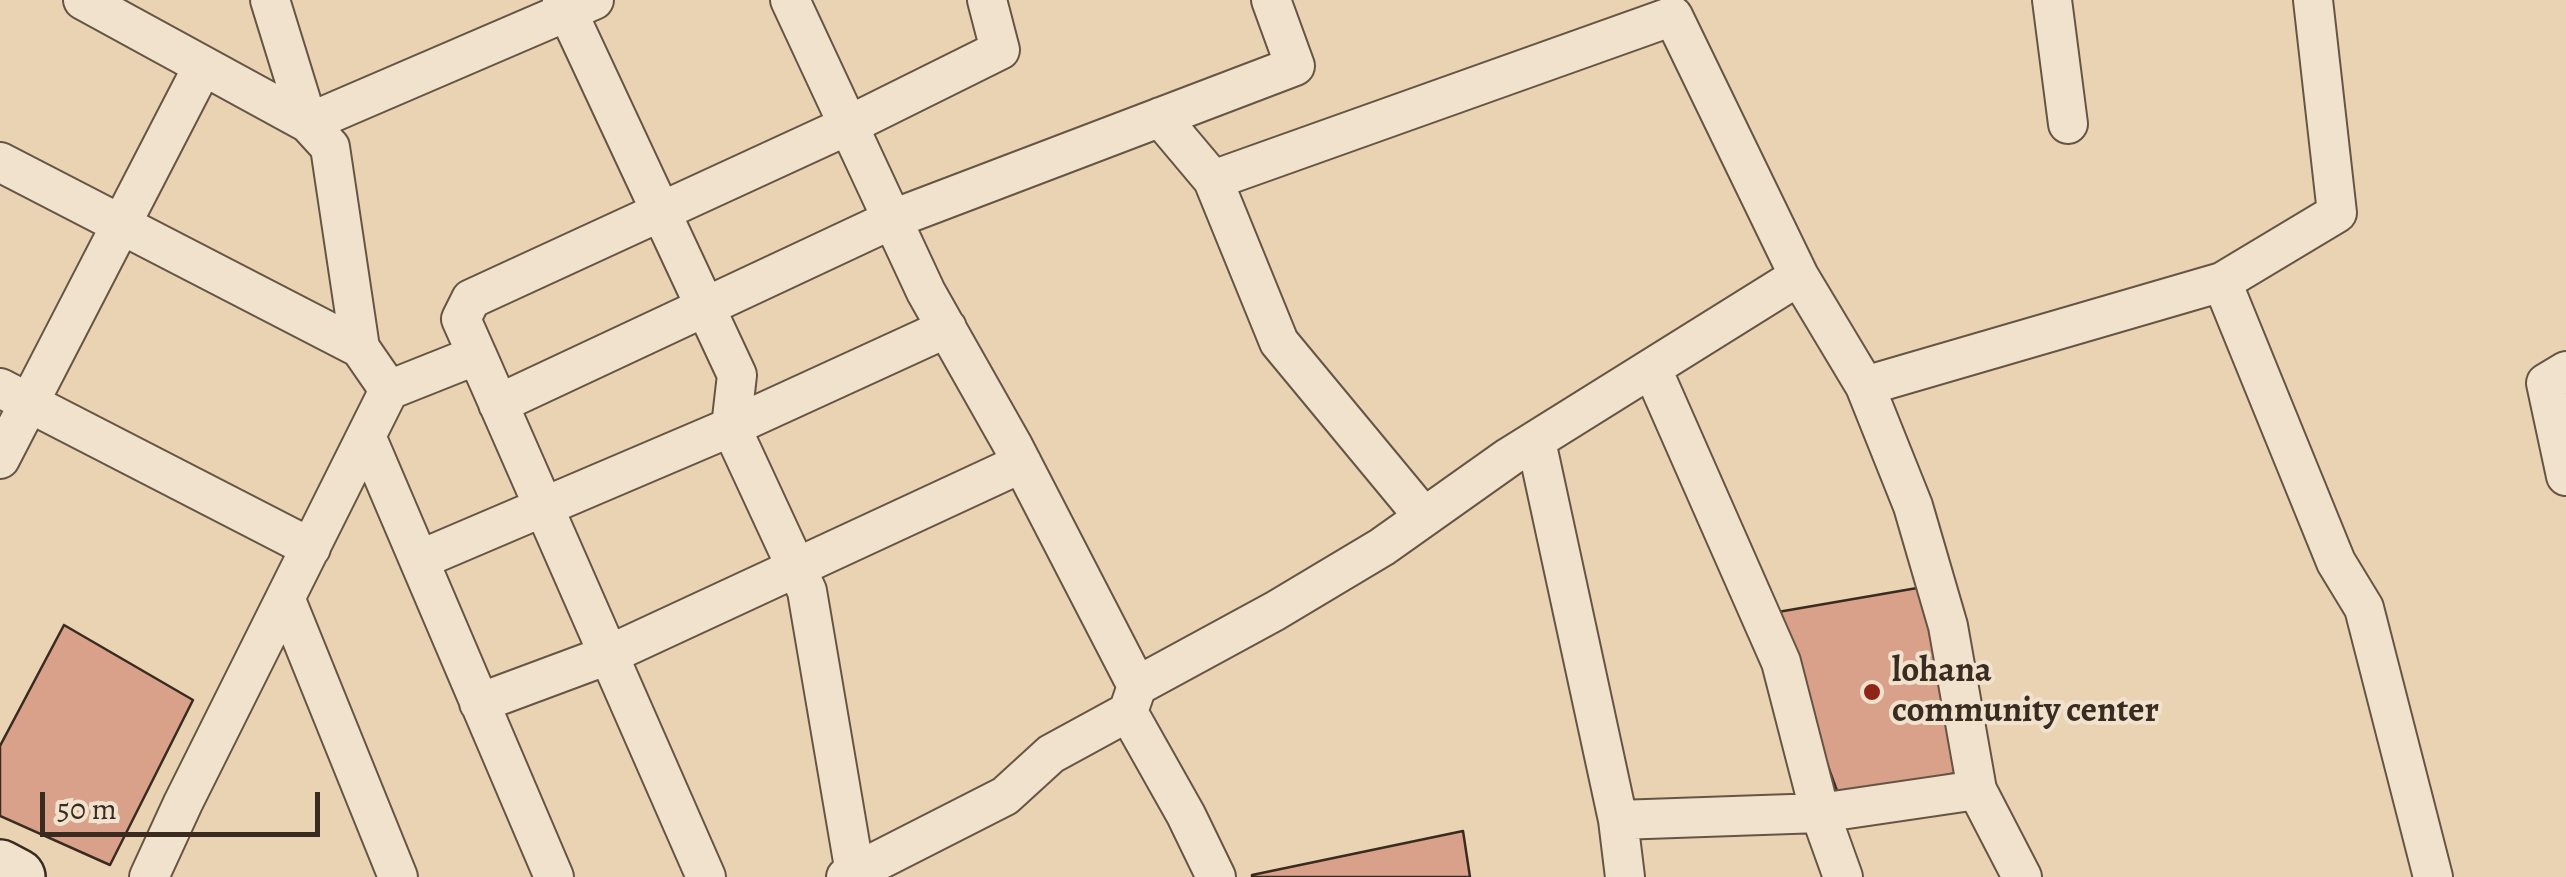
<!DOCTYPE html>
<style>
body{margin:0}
#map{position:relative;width:2566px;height:877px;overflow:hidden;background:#ead3b3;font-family:Alegreya,serif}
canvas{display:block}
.scale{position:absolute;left:40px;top:792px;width:280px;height:45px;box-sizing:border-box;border:5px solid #3a2b20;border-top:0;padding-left:12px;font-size:30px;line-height:35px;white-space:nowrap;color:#3a2b20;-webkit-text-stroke:8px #f1e2ce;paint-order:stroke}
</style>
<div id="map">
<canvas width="2566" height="877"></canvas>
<div class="scale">50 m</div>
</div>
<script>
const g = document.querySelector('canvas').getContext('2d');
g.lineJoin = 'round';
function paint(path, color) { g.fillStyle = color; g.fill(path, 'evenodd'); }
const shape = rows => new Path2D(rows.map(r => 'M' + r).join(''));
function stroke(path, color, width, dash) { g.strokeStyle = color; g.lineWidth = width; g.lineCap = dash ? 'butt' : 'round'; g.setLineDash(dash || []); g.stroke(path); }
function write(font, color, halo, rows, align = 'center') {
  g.font = font + ' Alegreya,serif'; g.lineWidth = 8; g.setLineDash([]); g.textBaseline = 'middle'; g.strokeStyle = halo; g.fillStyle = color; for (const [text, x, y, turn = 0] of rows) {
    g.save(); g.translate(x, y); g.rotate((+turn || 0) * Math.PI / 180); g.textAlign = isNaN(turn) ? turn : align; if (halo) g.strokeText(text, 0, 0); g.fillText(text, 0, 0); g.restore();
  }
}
const building = shape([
 [1923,587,1960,772,1840,799,1772,613,1923,587],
 [64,625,193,700,110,865,0,816,0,746,64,625],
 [1463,831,1470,877,1252,877,1252,875,1463,831]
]);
const street = shape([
 [83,0,308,123,594,0],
 [562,0,737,375,731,427,807,591,855,873],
 [790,0,926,292,1012,444,1137,686,1128,712,1051,754,1005,796,846,877],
 [2052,0,2068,124],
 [1160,117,1213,180],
 [0,162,360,348],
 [2222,282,2336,562,2364,608,2433,877],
 [477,355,461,319,471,299,849,125,1000,50,987,0],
 [1652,369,1781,662,1820,813,1843,877],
 [2566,371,2546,383,2566,476],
 [1865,386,2222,282,2337,213,2313,0],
 [0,388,311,548],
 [389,390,477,355,706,877],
 [498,404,893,219,1295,66,1271,0],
 [366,436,554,877],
 [1536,441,1618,820,1625,877],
 [0,459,203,66],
 [1424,517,1279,342,1213,180,1673,16,1799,276,1865,386,1913,506,1948,626,1977,790,2022,877],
 [419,560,731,427,947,328],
 [286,600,398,877],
 [1137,686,1275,611,1382,547,1509,457,1799,276],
 [479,703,608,655,1022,463],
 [1128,712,1186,815,1216,877],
 [1618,820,1820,813,1977,790],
 [149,877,183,803,389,390,360,348,330,147,308,123,270,0]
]);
const secondary = shape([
 [0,868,17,877]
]);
const markers = [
 [1872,692,10,"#8f2418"]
];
const poiNames = [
 ["lohana",1892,672],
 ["community center",1892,712]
];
paint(building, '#d9a08a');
stroke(building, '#3a2b20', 2.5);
stroke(street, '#665545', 42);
stroke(secondary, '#3a2b20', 60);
stroke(street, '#f1e2ce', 38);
stroke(secondary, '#f1e2ce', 55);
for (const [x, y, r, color] of markers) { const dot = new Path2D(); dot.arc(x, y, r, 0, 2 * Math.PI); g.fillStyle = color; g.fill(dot); stroke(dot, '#f1e2ce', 4); }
write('bold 35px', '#3a2b20', '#f1e2ce', poiNames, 'left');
</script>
